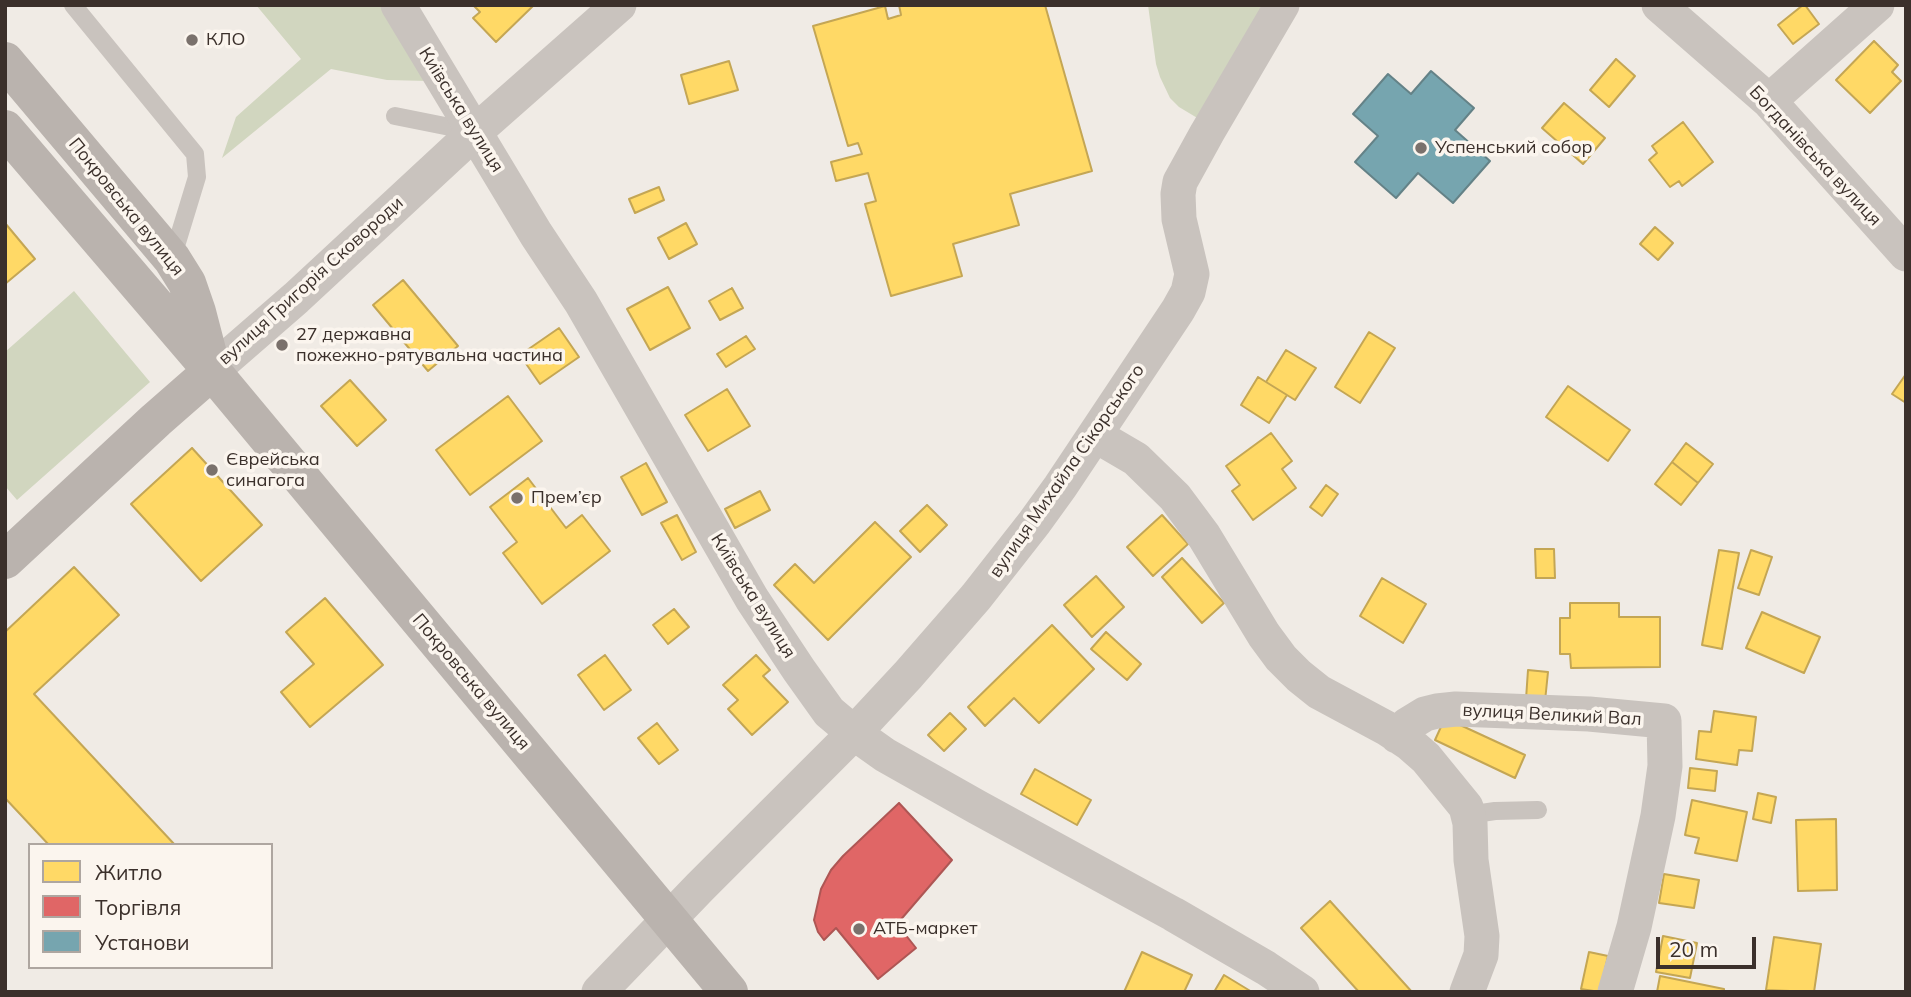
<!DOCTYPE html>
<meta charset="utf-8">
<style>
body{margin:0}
#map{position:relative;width:1911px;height:997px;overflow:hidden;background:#f0ebe5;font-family:Mulish,sans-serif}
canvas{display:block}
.frame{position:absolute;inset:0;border:7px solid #3b302b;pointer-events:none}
.legend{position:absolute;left:28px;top:843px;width:245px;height:126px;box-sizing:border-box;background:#fbf5ee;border:2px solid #aea6a0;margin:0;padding:9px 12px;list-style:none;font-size:21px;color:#3b302b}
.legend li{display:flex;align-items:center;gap:14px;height:35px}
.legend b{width:35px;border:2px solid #aea6a0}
.scale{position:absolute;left:1656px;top:937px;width:100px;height:32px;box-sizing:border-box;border:4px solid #3b302b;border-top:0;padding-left:9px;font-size:21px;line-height:24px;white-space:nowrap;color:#3b302b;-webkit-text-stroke:5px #fbf5ee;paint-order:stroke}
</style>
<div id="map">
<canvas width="1911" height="997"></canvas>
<div class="frame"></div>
<ul class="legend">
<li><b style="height:19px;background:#ffd966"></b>Житло</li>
<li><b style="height:19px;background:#e06666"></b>Торгівля</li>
<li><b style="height:19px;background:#76a5af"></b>Установи</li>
</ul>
<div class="scale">20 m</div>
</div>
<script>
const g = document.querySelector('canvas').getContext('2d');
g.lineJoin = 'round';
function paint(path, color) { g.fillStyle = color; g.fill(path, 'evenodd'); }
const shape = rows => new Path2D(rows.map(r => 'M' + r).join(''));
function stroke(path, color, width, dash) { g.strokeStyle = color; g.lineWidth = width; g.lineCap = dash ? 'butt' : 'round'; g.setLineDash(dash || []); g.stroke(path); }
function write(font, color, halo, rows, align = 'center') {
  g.font = font + ' Mulish,sans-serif'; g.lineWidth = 7; g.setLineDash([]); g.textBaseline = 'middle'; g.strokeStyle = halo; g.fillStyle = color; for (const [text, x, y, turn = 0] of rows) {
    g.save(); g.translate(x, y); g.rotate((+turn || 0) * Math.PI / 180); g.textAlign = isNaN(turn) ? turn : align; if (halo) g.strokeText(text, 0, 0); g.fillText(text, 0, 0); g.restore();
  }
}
const green = shape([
 [256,5,390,5,428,81,387,80,331,69,222,158,236,117,301,59],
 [1148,5,1265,5,1199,119,1179,107,1170,98,1160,77,1156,64],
 [74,291,150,382,17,500,5,486,5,352]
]);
const homes = shape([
 [473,5,534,5,496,42,473,18,480,12,473,5],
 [899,5,1045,5,1092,171,1010,194,1019,225,953,244,962,276,891,296,865,204,876,201,868,173,836,181,831,162,862,154,858,143,848,146,813,26,885,6,888,19,901,15,899,5],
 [1803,5,1805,5,1819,24,1793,44,1778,25,1803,5],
 [1874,41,1898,65,1892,72,1901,81,1870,113,1836,80,1874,41],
 [1616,59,1635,76,1609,107,1590,90,1616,59],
 [729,61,738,90,689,104,681,75,729,61],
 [1564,103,1605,138,1583,164,1542,128,1564,103],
 [1683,122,1713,162,1682,186,1679,181,1670,187,1649,160,1657,153,1652,146,1683,122],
 [659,187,664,200,635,213,629,199,659,187],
 [5,223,35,259,5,284,5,223],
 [686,223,697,244,669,259,658,238,686,223],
 [1655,227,1673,243,1658,260,1640,244,1655,227],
 [403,280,458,346,428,371,373,305,403,280],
 [668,287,690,328,650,350,627,309,668,287],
 [732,288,743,308,720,320,709,301,732,288],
 [559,328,579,357,540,384,520,355,559,328],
 [1369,332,1395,348,1360,403,1335,387,1369,332],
 [746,336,755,349,726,367,717,354,746,336],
 [1286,350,1316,368,1295,400,1266,382,1286,350],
 [1906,374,1906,403,1892,394,1906,374],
 [1258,377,1287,395,1269,423,1241,405,1258,377],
 [350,380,386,420,357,446,321,406,350,380],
 [1568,386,1630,430,1608,461,1546,417,1568,386],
 [727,389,750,426,708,451,685,415,727,389],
 [508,396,542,441,470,495,436,450,508,396],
 [1271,433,1292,461,1282,469,1296,488,1253,520,1232,491,1240,485,1226,466,1271,433],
 [1686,443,1713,464,1698,483,1672,462,1686,443],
 [192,448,262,525,201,581,131,504,192,448],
 [1672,462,1698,483,1681,505,1655,484,1672,462],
 [646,463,667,502,642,515,621,477,646,463],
 [528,478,566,528,582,515,610,551,542,604,503,553,517,542,490,507,528,478],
 [1326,485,1338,494,1322,516,1310,507,1326,485],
 [760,491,770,510,735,528,725,509,760,491],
 [927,505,947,525,920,552,900,531,927,505],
 [677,515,696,552,682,560,661,523,677,515],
 [1162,515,1188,544,1153,576,1127,547,1162,515],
 [875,522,911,557,828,640,774,585,795,564,814,583,875,522],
 [1535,549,1554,549,1555,578,1536,578,1535,549],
 [1719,550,1739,553,1722,649,1702,645,1719,550],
 [1751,550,1772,557,1759,595,1738,588,1751,550],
 [1182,558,1224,603,1202,623,1162,577,1182,558],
 [74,567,119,615,34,694,175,845,49,845,5,798,5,632,74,567],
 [1096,576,1124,607,1092,637,1064,605,1096,576],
 [1382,578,1426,604,1403,643,1360,616,1382,578],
 [325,598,383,665,310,727,281,692,314,664,286,632,325,598],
 [1570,603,1619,603,1619,617,1660,617,1660,667,1571,668,1570,654,1560,654,1560,618,1570,618,1570,603],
 [674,609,689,627,668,644,653,625,674,609],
 [1762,612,1820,637,1804,673,1746,648,1762,612],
 [1052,625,1094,669,1039,723,1014,698,985,726,968,707,1052,625],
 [1106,632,1141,664,1127,680,1091,649,1106,632],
 [605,655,631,690,604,710,578,675,605,655],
 [756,655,770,670,763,676,788,702,752,735,728,709,738,700,723,685,756,655],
 [1528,670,1548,672,1545,701,1526,699,1528,670],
 [1714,711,1756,717,1752,751,1739,750,1737,765,1696,759,1699,731,1711,732,1714,711],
 [950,713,966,729,944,751,928,735,950,713],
 [1445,718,1525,755,1515,778,1435,740,1445,718],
 [657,723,678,750,659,764,638,738,657,723],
 [1690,768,1717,771,1715,791,1688,788,1690,768],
 [1035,769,1091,800,1077,825,1021,794,1035,769],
 [1758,793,1776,797,1771,823,1753,819,1758,793],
 [1692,800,1747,812,1737,861,1695,853,1699,838,1685,835,1692,800],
 [1836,819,1837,890,1798,891,1796,820,1836,819],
 [1664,874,1699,880,1694,908,1659,903,1664,874],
 [1330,901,1412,992,1359,992,1301,928,1330,901],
 [1663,936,1697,943,1690,978,1656,972,1663,936],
 [1774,937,1821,944,1814,992,1766,990,1774,937],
 [1142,952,1192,975,1184,992,1124,992,1142,952],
 [1589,952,1608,956,1600,992,1581,989,1589,952],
 [1224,975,1252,992,1214,992,1224,975],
 [1660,976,1724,989,1724,992,1657,992,1660,976]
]);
const shops = shape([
 [899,803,952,860,897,924,916,948,878,979,836,928,824,940,818,932,814,920,821,889,831,870,843,856,899,803]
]);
const public = shape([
 [1431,71,1474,108,1455,130,1490,161,1453,203,1418,173,1396,198,1355,162,1378,136,1353,114,1388,74,1411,94,1431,71]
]);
const lane = shape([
 [73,5,195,154,197,177,172,259],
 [395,116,475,132],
 [1468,815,1495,811,1538,810]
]);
const street = shape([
 [398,5,536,234,581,302,752,599,799,670,829,712,854,733,885,755,977,807,1173,914,1266,968,1302,992],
 [1659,5,1769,101,1906,254],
 [1769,101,1877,5],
 [212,371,296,298,475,132,619,5],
 [1095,435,1136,459,1175,497,1204,536,1264,635,1281,658,1299,676,1319,692,1386,728,1410,744,1426,758,1466,807,1470,823,1471,860,1482,936,1481,955,1467,992],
 [1397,736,1407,725,1425,714,1437,711,1456,709,1589,714,1664,721,1665,766,1658,816,1634,927,1615,992],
 [599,992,700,887,854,733,908,675,976,597,1034,523,1060,487,1178,310,1188,292,1192,274,1179,219,1178,194,1180,182,1207,133,1282,5]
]);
const secondary = shape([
 [5,61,172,259,187,283,197,312,210,362],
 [5,129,212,371,729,992],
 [5,560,156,420,212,371]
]);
const markers = [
 [192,40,7,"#7a716c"],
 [1421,148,7,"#7a716c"],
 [282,345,7,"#7a716c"],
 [212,470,7,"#7a716c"],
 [517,498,7,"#7a716c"],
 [859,929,7,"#7a716c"]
];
const poiNames = [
 ["КЛО",206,40],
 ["Успенський собор",1435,148],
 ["27 державна",296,335],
 ["пожежно-рятувальна частина",296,356],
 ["Єврейська",226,460],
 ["синагога",226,481],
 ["Прем’єр",531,498],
 ["АТБ-маркет",873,929]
];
const streetNames = [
 ["Київська вулиця",461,110,58],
 ["Богданівська вулиця",1815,156,47],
 ["Покровська вулиця",126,207,51],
 ["вулиця Григорія Сковороди",311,281,-42],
 ["вулиця Михайла Сікорського",1067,471,-55],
 ["Київська вулиця",753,596,58],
 ["Покровська вулиця",471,682,50],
 ["вулиця Великий Вал",1552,715,3]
];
paint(green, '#d1d6bf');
paint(homes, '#ffd966');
stroke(homes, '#c4a654', 2);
paint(shops, '#e06666');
stroke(shops, '#ae5654', 2);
paint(public, '#76a5af');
stroke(public, '#648287', 2);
stroke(lane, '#c9c3be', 18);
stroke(street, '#c9c3be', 35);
stroke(secondary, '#bab3ae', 38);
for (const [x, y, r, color] of markers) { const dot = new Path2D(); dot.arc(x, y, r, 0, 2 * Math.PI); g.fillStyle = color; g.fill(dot); stroke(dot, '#fbf5ee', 2.5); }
write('18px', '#3b302b', '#fbf5ee', poiNames, 'left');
write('18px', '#3b302b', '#fbf5ee', streetNames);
</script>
